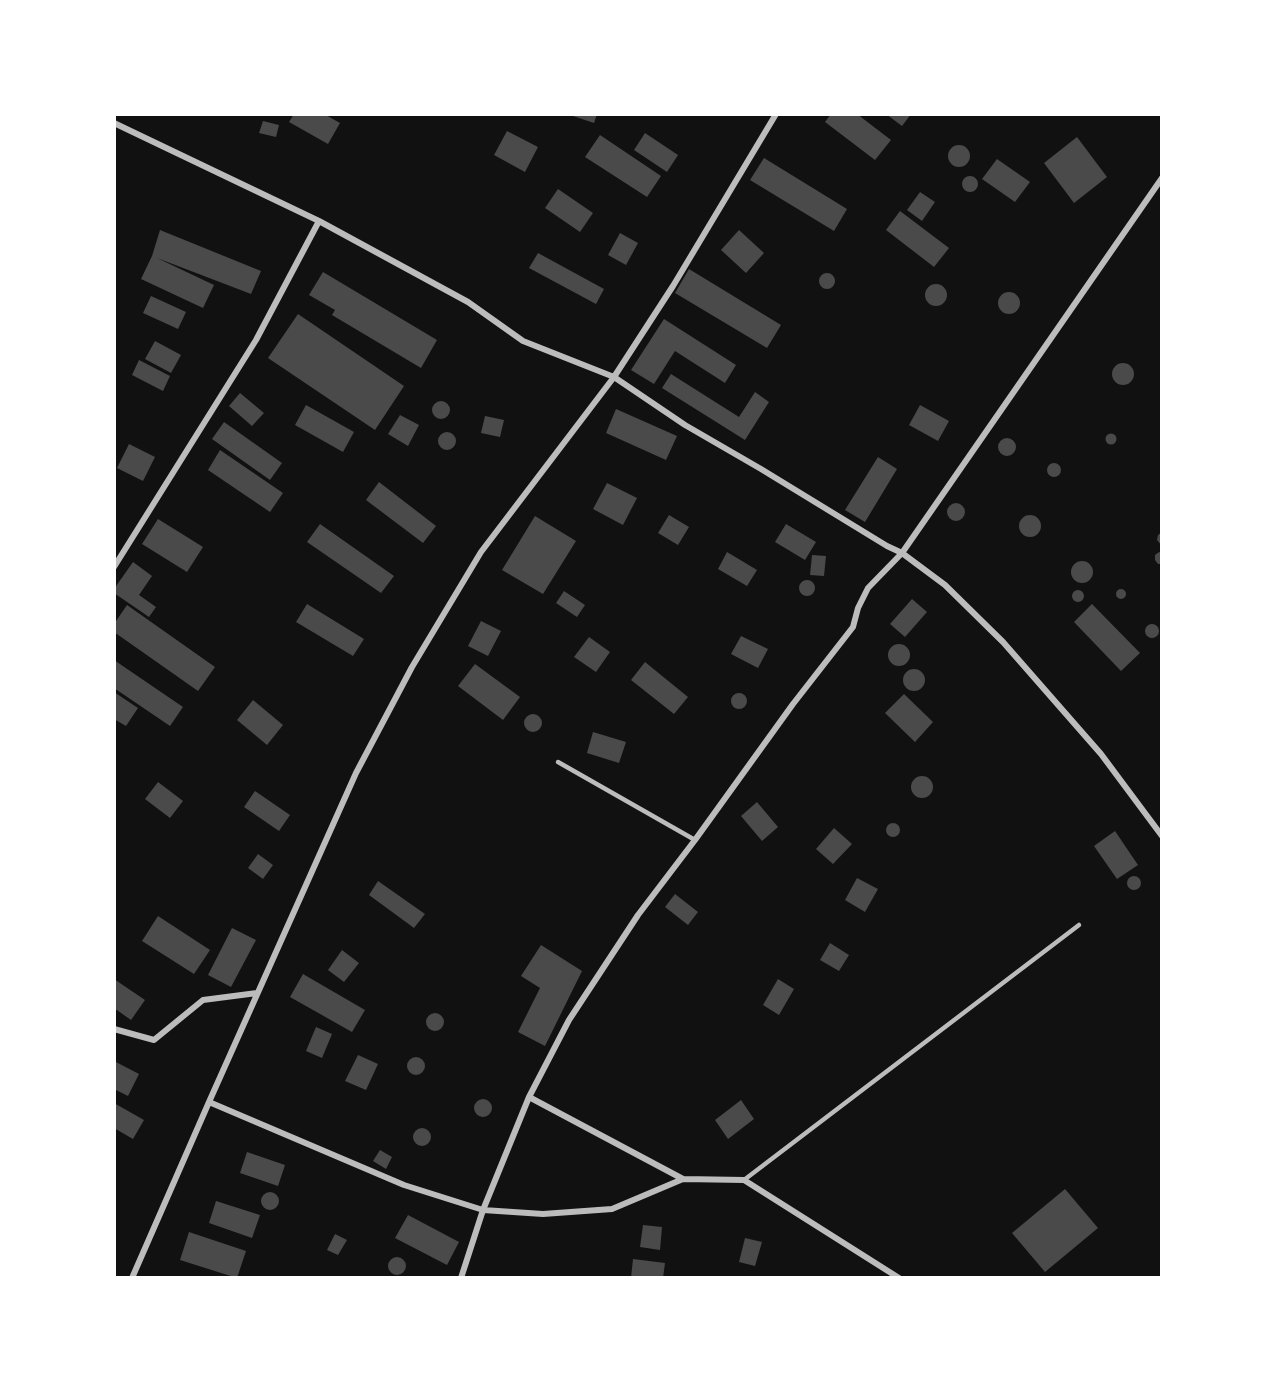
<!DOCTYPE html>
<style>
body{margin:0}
#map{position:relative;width:1276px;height:1392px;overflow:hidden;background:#111;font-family:Ubuntu,sans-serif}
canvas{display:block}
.frame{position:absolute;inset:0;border:116px solid #fff;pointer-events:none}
</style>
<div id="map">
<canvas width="1276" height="1392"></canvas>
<div class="frame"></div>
</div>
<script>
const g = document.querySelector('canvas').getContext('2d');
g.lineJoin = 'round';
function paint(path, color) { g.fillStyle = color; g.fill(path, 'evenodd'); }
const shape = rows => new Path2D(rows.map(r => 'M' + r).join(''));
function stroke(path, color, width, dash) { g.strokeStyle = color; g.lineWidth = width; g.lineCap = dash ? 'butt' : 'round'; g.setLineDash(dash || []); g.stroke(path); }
const building = shape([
 [294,114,324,114,340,123,328,144,289,122],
 [574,114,597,114,594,123,573,116],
 [831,114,857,114,891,140,875,160,825,122],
 [886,114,911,114,902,126],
 [263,121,279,125,276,137,259,133],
 [507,131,538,147,525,172,494,155],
 [645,133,678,155,667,172,634,150],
 [600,135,661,176,647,197,585,157],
 [1077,137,1107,177,1074,203,1044,163],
 '948 156a11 11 0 1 1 22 0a11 11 0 1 1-22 0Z',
 [764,158,847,209,834,231,750,180],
 [997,159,1030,182,1015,202,982,179],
 '962 184a8 8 0 1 1 16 0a8 8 0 1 1-16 0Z',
 [558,189,593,213,580,232,545,208],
 [920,192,935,202,922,221,907,210],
 [900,211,949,248,934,267,886,230],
 [160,230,261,271,251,294,157,258,214,285,203,308,141,279,152,256],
 [739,230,764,253,746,273,721,250],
 [620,233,638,243,626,265,608,255],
 [538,253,604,289,596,304,529,268],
 [689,269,781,325,767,348,675,293],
 [323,272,437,340,421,368,332,315,335,310,309,295],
 '819 281a8 8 0 1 1 16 0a8 8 0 1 1-16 0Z',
 '925 295a11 11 0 1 1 22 0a11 11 0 1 1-22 0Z',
 '998 303a11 11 0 1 1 22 0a11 11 0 1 1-22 0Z',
 [151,296,186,312,178,329,143,313],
 [298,314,404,386,375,430,268,358],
 [664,319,736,365,725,383,675,351,654,384,631,370],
 [155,341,181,355,171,373,145,359],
 [139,360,170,376,163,391,132,375],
 '1112 374a11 11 0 1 1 22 0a11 11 0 1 1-22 0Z',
 [671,374,739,417,755,392,769,402,745,440,662,388],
 [240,393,264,413,252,426,229,406],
 '432 410a9 9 0 1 1 18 0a9 9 0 1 1-18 0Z',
 [306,405,354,432,343,452,295,425],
 [920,405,949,421,938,441,909,425],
 [616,409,677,436,666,460,606,433],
 [400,415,419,425,408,446,388,434],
 [485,416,504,420,500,437,481,433],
 [224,422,282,463,270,480,212,439],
 '438 441a9 9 0 1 1 18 0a9 9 0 1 1-18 0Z',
 '1105.5 439a5.5 5.5 0 1 1 11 0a5.5 5.5 0 1 1-11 0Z',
 '998 447a9 9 0 1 1 18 0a9 9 0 1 1-18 0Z',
 [129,444,155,457,143,481,117,468],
 [220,450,283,493,270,512,208,470],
 [878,457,897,469,865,522,845,510],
 '1047 470a7 7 0 1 1 14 0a7 7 0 1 1-14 0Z',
 [379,482,436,526,423,543,366,500],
 [607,483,637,498,623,525,593,509],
 '947 512a9 9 0 1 1 18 0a9 9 0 1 1-18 0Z',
 '1019 526a11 11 0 1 1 22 0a11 11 0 1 1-22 0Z',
 [669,515,689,527,678,545,658,533],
 [535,516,576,541,543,594,502,570],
 [158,519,203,547,187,572,142,544],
 [320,524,394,576,381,593,307,542],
 [786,524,816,542,805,560,775,542],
 [1162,532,1162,546,1157,540,1158,535],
 [727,552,757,570,747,586,718,569],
 [1159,552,1162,553,1162,564,1158,564,1155,560,1155,555],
 [812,555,826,556,824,576,810,575],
 '1071 572a11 11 0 1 1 22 0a11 11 0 1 1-22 0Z',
 [133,562,152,576,139,595,156,607,149,617,114,593,114,589],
 '799 588a8 8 0 1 1 16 0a8 8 0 1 1-16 0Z',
 '1116 594a5 5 0 1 1 10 0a5 5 0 1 1-10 0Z',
 '1072 596a6 6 0 1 1 12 0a6 6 0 1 1-12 0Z',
 [564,591,585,605,577,617,556,603],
 [912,599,927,612,905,637,890,624],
 [307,604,364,639,353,656,296,622],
 [1092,604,1140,653,1121,671,1074,622],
 [127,605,215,667,198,691,114,632,114,624],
 [481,621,501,631,488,656,468,646],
 '1145 631a7 7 0 1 1 14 0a7 7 0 1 1-14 0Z',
 [741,636,768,649,758,668,731,654],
 [589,637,610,652,596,672,574,657],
 '888 655a11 11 0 1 1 22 0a11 11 0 1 1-22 0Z',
 [114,660,183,707,170,726,114,688],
 [645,662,688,697,674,714,631,680],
 [475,664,520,697,503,720,458,686],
 '903 680a11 11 0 1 1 22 0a11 11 0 1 1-22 0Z',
 [114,692,138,708,126,726,114,719],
 '731 701a8 8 0 1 1 16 0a8 8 0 1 1-16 0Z',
 [904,694,933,722,915,742,885,713],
 [253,700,283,725,267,745,237,720],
 '524 723a9 9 0 1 1 18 0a9 9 0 1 1-18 0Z',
 [593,732,626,742,619,763,587,753],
 '911 787a11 11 0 1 1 22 0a11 11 0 1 1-22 0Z',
 [158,782,183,801,170,818,145,799],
 [255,791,290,815,279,831,244,807],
 [757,802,778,827,762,841,741,816],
 '886 830a7 7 0 1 1 14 0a7 7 0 1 1-14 0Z',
 [834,828,852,844,833,864,816,849],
 [1115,831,1138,865,1117,879,1094,846],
 [258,854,273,865,263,879,248,868],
 '1127 883a7 7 0 1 1 14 0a7 7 0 1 1-14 0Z',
 [857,878,878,889,865,912,845,900],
 [378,881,425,914,414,928,369,895],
 [675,894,698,912,688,925,665,907],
 [158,916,210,950,194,974,142,941],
 [232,928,256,940,231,987,208,975],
 [830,943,849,955,839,971,820,960],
 [541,945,582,971,545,1046,518,1032,540,988,521,976],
 [342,950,359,963,344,982,328,970],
 [303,974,365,1010,352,1032,290,997],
 [114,979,145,1000,131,1020,114,1008],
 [778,979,794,989,779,1015,763,1005],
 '426 1022a9 9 0 1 1 18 0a9 9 0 1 1-18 0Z',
 [316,1027,332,1034,322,1058,306,1051],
 [358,1055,378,1064,366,1090,345,1081],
 '407 1066a9 9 0 1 1 18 0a9 9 0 1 1-18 0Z',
 [114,1061,139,1074,128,1096,114,1089],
 '474 1108a9 9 0 1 1 18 0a9 9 0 1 1-18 0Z',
 [741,1100,754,1119,728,1139,715,1120],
 [114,1103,144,1120,133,1139,114,1128],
 '413 1137a9 9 0 1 1 18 0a9 9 0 1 1-18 0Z',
 [380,1150,392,1157,386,1169,373,1161],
 [247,1152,285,1165,278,1186,240,1173],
 [1065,1189,1098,1228,1045,1272,1012,1233],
 '261 1201a9 9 0 1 1 18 0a9 9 0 1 1-18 0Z',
 [216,1201,260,1215,252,1238,209,1223],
 [408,1215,459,1242,447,1265,395,1238],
 [643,1225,662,1227,660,1250,640,1247],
 [189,1232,246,1251,237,1278,180,1260],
 [335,1234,347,1240,338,1255,327,1250],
 [745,1238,762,1242,755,1266,739,1262],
 '388 1266a9 9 0 1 1 18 0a9 9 0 1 1-18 0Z',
 [633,1259,665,1263,663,1278,631,1278]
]);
const service = shape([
 [558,762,695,840],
 [744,1180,1079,925]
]);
const minor = shape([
 [114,123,319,221,468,302,523,341,614,377,685,425,761,469,887,546,902,553,945,585,1003,642,1101,754,1162,836],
 [114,567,256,340,319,221],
 [114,1029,154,1040,203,1000,257,993],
 [529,1097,683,1179],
 [209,1102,404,1185,483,1210,543,1214,612,1209,683,1179,744,1180,899,1278],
 [132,1278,209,1102,356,773,412,667,481,552,614,377,673,286,776,114],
 [461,1278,483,1210,529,1097,569,1020,638,915,695,840,793,704,853,627,858,608,868,588,902,553,1162,178]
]);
paint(building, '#4a4a4a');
stroke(service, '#bcbcbc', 4.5);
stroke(minor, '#bcbcbc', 6);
</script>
